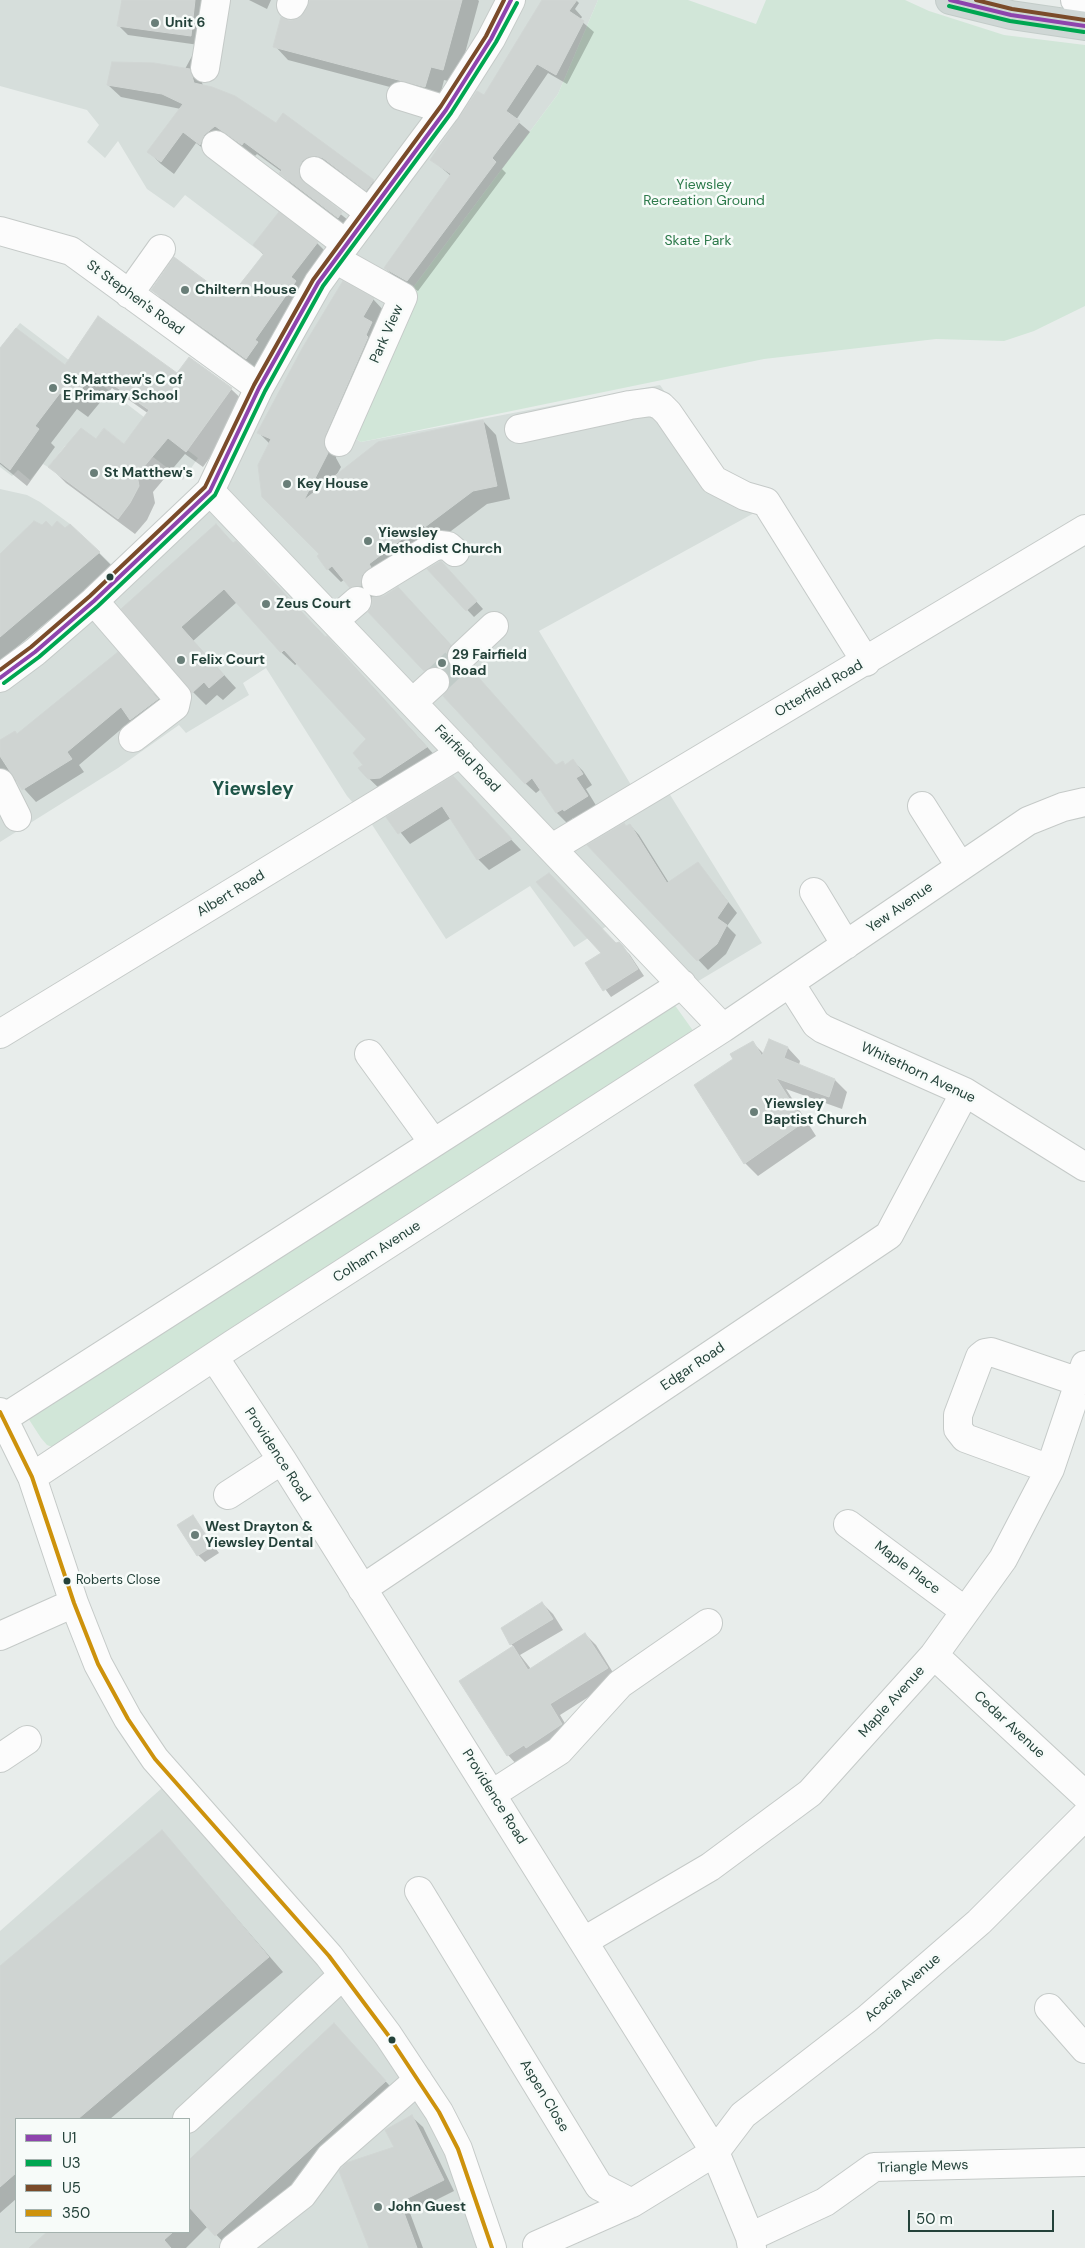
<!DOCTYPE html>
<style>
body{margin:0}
#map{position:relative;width:1085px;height:2248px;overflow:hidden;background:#e8edeb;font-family:"DM Sans",sans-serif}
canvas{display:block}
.legend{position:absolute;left:15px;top:2118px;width:175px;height:115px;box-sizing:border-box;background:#f7fbf9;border:1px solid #a3b1ad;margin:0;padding:6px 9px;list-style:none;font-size:15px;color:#24423a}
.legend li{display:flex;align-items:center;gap:10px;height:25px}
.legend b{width:25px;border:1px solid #a3b1ad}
.scale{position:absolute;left:908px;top:2210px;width:146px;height:22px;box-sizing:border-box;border:2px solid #24423a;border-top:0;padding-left:6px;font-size:15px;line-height:18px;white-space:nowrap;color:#24423a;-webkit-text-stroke:4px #f7fbf9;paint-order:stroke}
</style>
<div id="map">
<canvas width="1085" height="2248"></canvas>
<ul class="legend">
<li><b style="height:6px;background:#8e44ad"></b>U1</li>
<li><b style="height:6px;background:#00a651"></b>U3</li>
<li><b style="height:6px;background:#7a4b2a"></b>U5</li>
<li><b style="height:6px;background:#cd920c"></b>350</li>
</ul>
<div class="scale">50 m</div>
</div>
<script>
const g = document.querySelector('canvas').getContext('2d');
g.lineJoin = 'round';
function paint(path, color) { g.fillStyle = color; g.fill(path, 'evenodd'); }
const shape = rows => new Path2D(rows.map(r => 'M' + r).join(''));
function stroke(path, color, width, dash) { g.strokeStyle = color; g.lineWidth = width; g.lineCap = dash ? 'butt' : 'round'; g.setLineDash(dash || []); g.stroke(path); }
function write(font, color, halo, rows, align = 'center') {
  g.font = font + ' "DM Sans",sans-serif'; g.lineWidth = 5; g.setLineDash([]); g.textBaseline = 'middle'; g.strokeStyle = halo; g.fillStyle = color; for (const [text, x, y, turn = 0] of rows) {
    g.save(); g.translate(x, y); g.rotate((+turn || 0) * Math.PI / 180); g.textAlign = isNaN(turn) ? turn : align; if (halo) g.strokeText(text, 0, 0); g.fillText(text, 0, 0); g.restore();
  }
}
const built = shape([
 [0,0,510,0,255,390,194,345,263,254,185,195,174,208,147,189,118,141,105,158,87,142,99,125,87,110,0,86],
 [514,0,598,0,558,94,409,293,349,435,361,442,660,385,721,473,776,501,539,631,634,790,659,777,762,943,690,986,621,917,574,947,530,886,446,939,371,823,347,796,266,668,243,683,249,695,186,733,179,725,118,768,0,842,0,670,200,500,277,365],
 [20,323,198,458,183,480,153,457,150,459,127,441,124,444,104,428,97,441,65,446,48,467,43,464,30,480,18,470,12,476,0,467,0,348],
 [0,489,27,495,40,502,70,524,114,567,0,664],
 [170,1781,422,2092,484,2248,0,2248,0,1931],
 [16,2119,189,2119,189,2232,16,2232]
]);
const green = shape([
 [598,0,688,0,756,24,766,0,905,0,929,11,1004,35,1085,45,1085,306,1034,331,1004,341,936,339,764,359,361,442,349,435,409,293,558,94],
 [674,1004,694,1032,52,1447,47,1445,41,1438,28,1418]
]);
const shadow = shape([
 [122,0,205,0,199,45,128,35,119,26],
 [249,0,271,0,267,9],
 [311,0,478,0,479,1,457,83,444,80,439,100,288,60,275,46,290,22,300,20,305,14],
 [544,0,576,0,579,3,575,9,582,17,580,20,594,32,567,84,548,73,516,120,530,132,502,169,506,173,418,291,396,278,385,268,451,176,431,159,484,97],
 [192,56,203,67,201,79,203,86,277,125,283,115,373,181,385,194,379,202,330,167,310,183,311,190,354,225,350,229,293,186,281,173,282,172,257,154,255,156,228,138,213,156,196,143,174,174,161,164,149,152,181,109,121,97,108,85,185,69],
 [279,214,317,243,335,261,265,376,171,308,153,290,230,300,264,255,254,245],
 [373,299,386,313,337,449,336,458,341,467,336,476,483,421,496,435,510,499,487,504,375,588,374,598,408,599,461,656,457,663,456,670,557,766,566,766,573,761,583,771,592,785,586,789,597,807,575,821,573,818,567,823,556,812,541,789,536,793,525,783,451,687,451,677,443,676,435,680,369,612,373,606,373,599,364,600,345,579,341,582,328,569,270,444,259,433],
 [0,349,65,367,177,375,231,389,248,405,203,467,185,454,153,492,155,503,147,520,135,534,66,483,50,467,96,441,124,446,149,414,112,388,88,417,77,409,51,443,55,447,27,486,0,464],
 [216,526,348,660,439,760,382,791,359,769,365,765,368,739,298,663,295,665,282,653,237,602,193,641,236,688,223,700,217,695,206,705,193,692,123,609],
 [42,527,99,553,113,567,0,661,0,562],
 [429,569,448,570,483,609,474,617],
 [130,666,170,712,144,732,132,720,79,765,84,772,36,802,17,781,5,781,0,786,0,742,17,735],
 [463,789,521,850,489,870,478,859,451,818,410,844,388,817],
 [630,825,639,835,669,883,698,864,737,913,727,926,736,935,726,954,708,970,589,845],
 [619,943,630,955,644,976,611,997,587,964],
 [770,1040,788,1048,800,1061,799,1065,835,1080,847,1092,842,1109,786,1089,816,1136,758,1176,745,1163,735,1060,753,1043,764,1054],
 [193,1517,219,1553,205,1562,198,1555],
 [542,1603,553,1614,563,1630,520,1655,531,1669,585,1634,596,1645,617,1679,560,1715,572,1735,518,1766,508,1755,461,1681,514,1647,511,1644],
 [162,1832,283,1972,110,2119,16,2119,16,2199,0,2213,0,1969],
 [334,2025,399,2096,229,2248,208,2226,186,2248,31,2248,49,2232,84,2232,97,2247,113,2232,189,2232,189,2161],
 [412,2117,423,2127,454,2191,410,2213,423,2248,370,2248,395,2147]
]);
const building = shape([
 [122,0,195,0,191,36,117,26,122,0],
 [310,0,462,0,443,70,431,67,425,87,273,47,281,17,290,21,299,18,307,8,310,0],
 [542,0,577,0,569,11,584,21,556,75,537,64,506,111,520,121,492,158,496,162,407,281,384,268,451,174,430,160,477,91,484,95,542,0],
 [112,62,154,63,190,69,194,83,212,87,235,96,276,123,283,113,374,180,366,191,323,158,316,156,308,157,302,161,299,169,300,178,342,212,338,218,279,173,282,170,244,142,242,145,215,126,204,135,200,145,183,132,161,162,147,152,183,104,162,94,107,85,112,62],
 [279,212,318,242,291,277,296,281,255,340,258,342,246,359,151,290,174,257,229,298,264,254,253,245,279,212],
 [343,281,374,298,363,317,372,322,366,335,368,337,325,436,324,444,328,453,304,500,378,442,483,420,497,486,473,491,425,527,422,524,369,564,371,567,362,575,361,586,350,588,332,566,327,570,317,556,319,554,262,497,258,465,271,439,257,433,303,347,343,281],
 [98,316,177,373,189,357,232,388,186,452,168,438,137,475,139,486,130,503,118,519,48,467,81,428,96,439,104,428,124,444,149,410,95,372,71,402,60,393,35,426,39,429,10,470,0,462,0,348,16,328,65,365,98,316],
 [34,521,42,525,46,521,52,527,57,521,65,528,70,524,100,552,0,637,0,554,34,521],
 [216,524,233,543,236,541,325,637,327,636,335,645,427,747,380,778,368,779,358,768,363,765,353,753,366,739,284,650,281,653,224,589,181,627,224,675,209,688,204,682,192,693,121,609,216,524],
 [441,561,477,601,466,611,427,569,441,561],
 [398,587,451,645,447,652,447,659,450,666,458,671,471,669,556,765,563,761,565,765,573,759,583,774,576,778,588,796,564,811,563,809,556,813,532,778,525,784,443,696,450,686,450,678,446,671,439,667,432,667,424,671,368,612,372,606,372,597,384,596,398,587],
 [118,652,158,699,130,720,121,707,67,752,72,759,22,790,0,756,0,740,15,731,17,734,118,652],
 [453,776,512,839,477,860,442,806,398,834,386,817,453,776],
 [624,823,626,826,630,824,667,883,698,862,728,902,717,918,727,925,717,944,697,961,587,845,624,823],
 [549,873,616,943,619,942,623,946,638,969,603,991,585,963,601,953,536,882,549,873],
 [769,1039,788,1047,784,1058,835,1079,829,1097,776,1078,804,1122,744,1164,694,1085,733,1059,730,1054,753,1041,762,1056,769,1039],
 [193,1515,213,1546,197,1556,177,1525,193,1515],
 [542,1602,553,1619,510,1645,501,1628,542,1602],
 [585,1633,608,1668,550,1704,562,1724,526,1748,524,1745,507,1756,459,1681,513,1646,528,1670,585,1633],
 [162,1830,269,1957,78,2119,16,2119,16,2173,0,2187,0,1966,162,1830],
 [334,2023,386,2081,215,2236,189,2207,189,2160,334,2023],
 [412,2115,444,2180,400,2202,417,2248,369,2248,339,2171,346,2163,394,2147,385,2130,412,2115],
 [47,2232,173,2232,164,2240,171,2248,29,2248,47,2232]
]);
const minorTunnel = shape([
 [435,682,462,656]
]);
const minor = shape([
 [1075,0,1085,1],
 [291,5,294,0],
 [205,68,216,0],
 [401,96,446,110],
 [216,145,346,244],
 [314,171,369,212],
 [0,231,71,251,259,388],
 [335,259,403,297,339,442],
 [129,294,161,249],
 [519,429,630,405,652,402,661,406,668,413,714,480,745,496,766,502,866,662],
 [210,491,723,1028],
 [376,582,433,547,440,545,448,546,455,552],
 [94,601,177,697,175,706,133,738],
 [335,620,357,601],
 [462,656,494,626],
 [0,678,35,652,94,601,210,491,259,388,318,283,346,244,446,110,491,39,511,0],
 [413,702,435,682],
 [0,783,17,817],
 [922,806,960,866],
 [552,848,1085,529],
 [814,892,846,945],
 [790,983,816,1024,823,1029,965,1092,1085,1167],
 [0,1034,461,753],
 [369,1054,433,1142],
 [214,1357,282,1460,715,2152,750,2237,752,2248],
 [0,1412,32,1477,74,1603,98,1664,128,1719,155,1759,329,1956,388,2035,439,2112,458,2149,492,2248],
 [4,1418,682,984],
 [1050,1469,965,1438,958,1429,958,1415,980,1357,985,1353,991,1352,1009,1358,1079,1382],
 [32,1477,233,1344,723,1028,1028,821,1063,807,1085,802],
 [228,1495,282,1460],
 [848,1524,965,1611],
 [362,1589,889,1235,965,1092],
 [0,1636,74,1603],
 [934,1655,1085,1795],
 [0,1758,27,1740],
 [492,1794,559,1751,620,1684,708,1623],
 [419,1891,599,2186,632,2203,715,2152,743,2115,867,2019,979,1922,1085,1816],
 [584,1941,710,1867,810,1793,934,1655,1003,1559,1050,1469,1085,1365],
 [1049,2008,1085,2049],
 [187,2119,343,1975],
 [750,2237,825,2202,874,2167,1085,2162],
 [537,2245,632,2203],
 [234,2248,302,2195,330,2157,418,2080]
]);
const major = shape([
 [950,0,1011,15,1085,26]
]);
const bus1 = shape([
 [950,0,1011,15,1085,26],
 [0,678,35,652,94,601,210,491,259,388,318,283,446,110,491,39,511,0]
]);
const bus2 = shape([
 [949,6,1010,21,1084,32],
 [4,683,39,657,98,606,215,495,265,391,323,286,451,113,496,42,517,3]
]);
const bus3 = shape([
 [976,0,1012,9,1085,20],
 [0,670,31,647,90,596,205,487,254,385,313,280,441,106,486,36,504,0]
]);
const bus4 = shape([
 [0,1412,32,1477,74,1603,98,1664,128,1719,155,1759,329,1956,388,2035,439,2112,458,2149,492,2248]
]);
const markers = [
 [155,23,5,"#697e78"],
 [185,290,5,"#697e78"],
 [53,388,5,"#697e78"],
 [94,473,5,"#697e78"],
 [287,484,5,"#697e78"],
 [368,541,5,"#697e78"],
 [110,577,4.5,"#24423a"],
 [266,604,5,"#697e78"],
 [181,660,5,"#697e78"],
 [442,663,5,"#697e78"],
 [754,1112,5,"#697e78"],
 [195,1535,5,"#697e78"],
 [67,1581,4.5,"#24423a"],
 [392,2040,4.5,"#24423a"],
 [378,2207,5,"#697e78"]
];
const busNames = [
 ["Roberts Close",76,1581]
];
const poiNames = [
 ["Unit 6",165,23],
 ["Chiltern House",195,290],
 ["St Matthew's C of",63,380],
 ["E Primary School",63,396],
 ["St Matthew's",104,473],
 ["Key House",297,484],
 ["Yiewsley",378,533],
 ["Methodist Church",378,549],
 ["Zeus Court",276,604],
 ["29 Fairfield",452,655],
 ["Road",452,671],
 ["Felix Court",191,660],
 ["Yiewsley",764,1104],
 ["Baptist Church",764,1120],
 ["West Drayton &",205,1527],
 ["Yiewsley Dental",205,1543],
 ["John Guest",388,2207]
];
const parkNames = [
 ["Yiewsley",704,185],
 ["Recreation Ground",704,201],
 ["Skate Park",698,241]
];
const streetNames = [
 ["St Stephen's Road",135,298,36],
 ["Park View",387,334,-66],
 ["Otterfield Road",819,689,-30],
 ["Fairfield Road",467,759,46],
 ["Albert Road",231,894,-31],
 ["Yew Avenue",900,908,-35],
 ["Whitethorn Avenue",918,1073,25],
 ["Colham Avenue",377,1252,-33],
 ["Edgar Road",693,1367,-34],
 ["Providence Road",277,1455,57],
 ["Maple Place",907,1568,37],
 ["Maple Avenue",892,1702,-48],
 ["Cedar Avenue",1009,1725,43],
 ["Providence Road",494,1797,58],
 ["Acacia Avenue",903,1988,-41],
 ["Aspen Close",544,2096,59],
 ["Triangle Mews",923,2167,-2]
];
const districtNames = [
 ["Yiewsley",253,790]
];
paint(built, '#d6dedb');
paint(green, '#d1e6d8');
paint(shadow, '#0003');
paint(building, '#cfd4d2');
stroke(building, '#d1d6d4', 1);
stroke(minorTunnel, '#c1cbc8', 28, [28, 14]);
stroke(minor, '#c5cac8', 30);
stroke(major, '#c3ccc9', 30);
stroke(minor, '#fcfcfc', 28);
stroke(major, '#cfd7d5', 28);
stroke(bus1, '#8e44ad', 4);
stroke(bus2, '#00a651', 4);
stroke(bus3, '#7a4b2a', 4);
stroke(bus4, '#cd920c', 4);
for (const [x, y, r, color] of markers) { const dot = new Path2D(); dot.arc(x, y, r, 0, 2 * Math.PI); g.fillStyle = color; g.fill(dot); stroke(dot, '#f7fbf9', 2); }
write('13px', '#24423a', '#f7fbf9', busNames, 'left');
write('bold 14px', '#24423a', '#f7fbf9', poiNames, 'left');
write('14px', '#2d7a4b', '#f7fbf9', parkNames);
write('14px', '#24423a', '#f7fbf9', streetNames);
write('bold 19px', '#1f5548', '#f7fbf9', districtNames);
</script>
